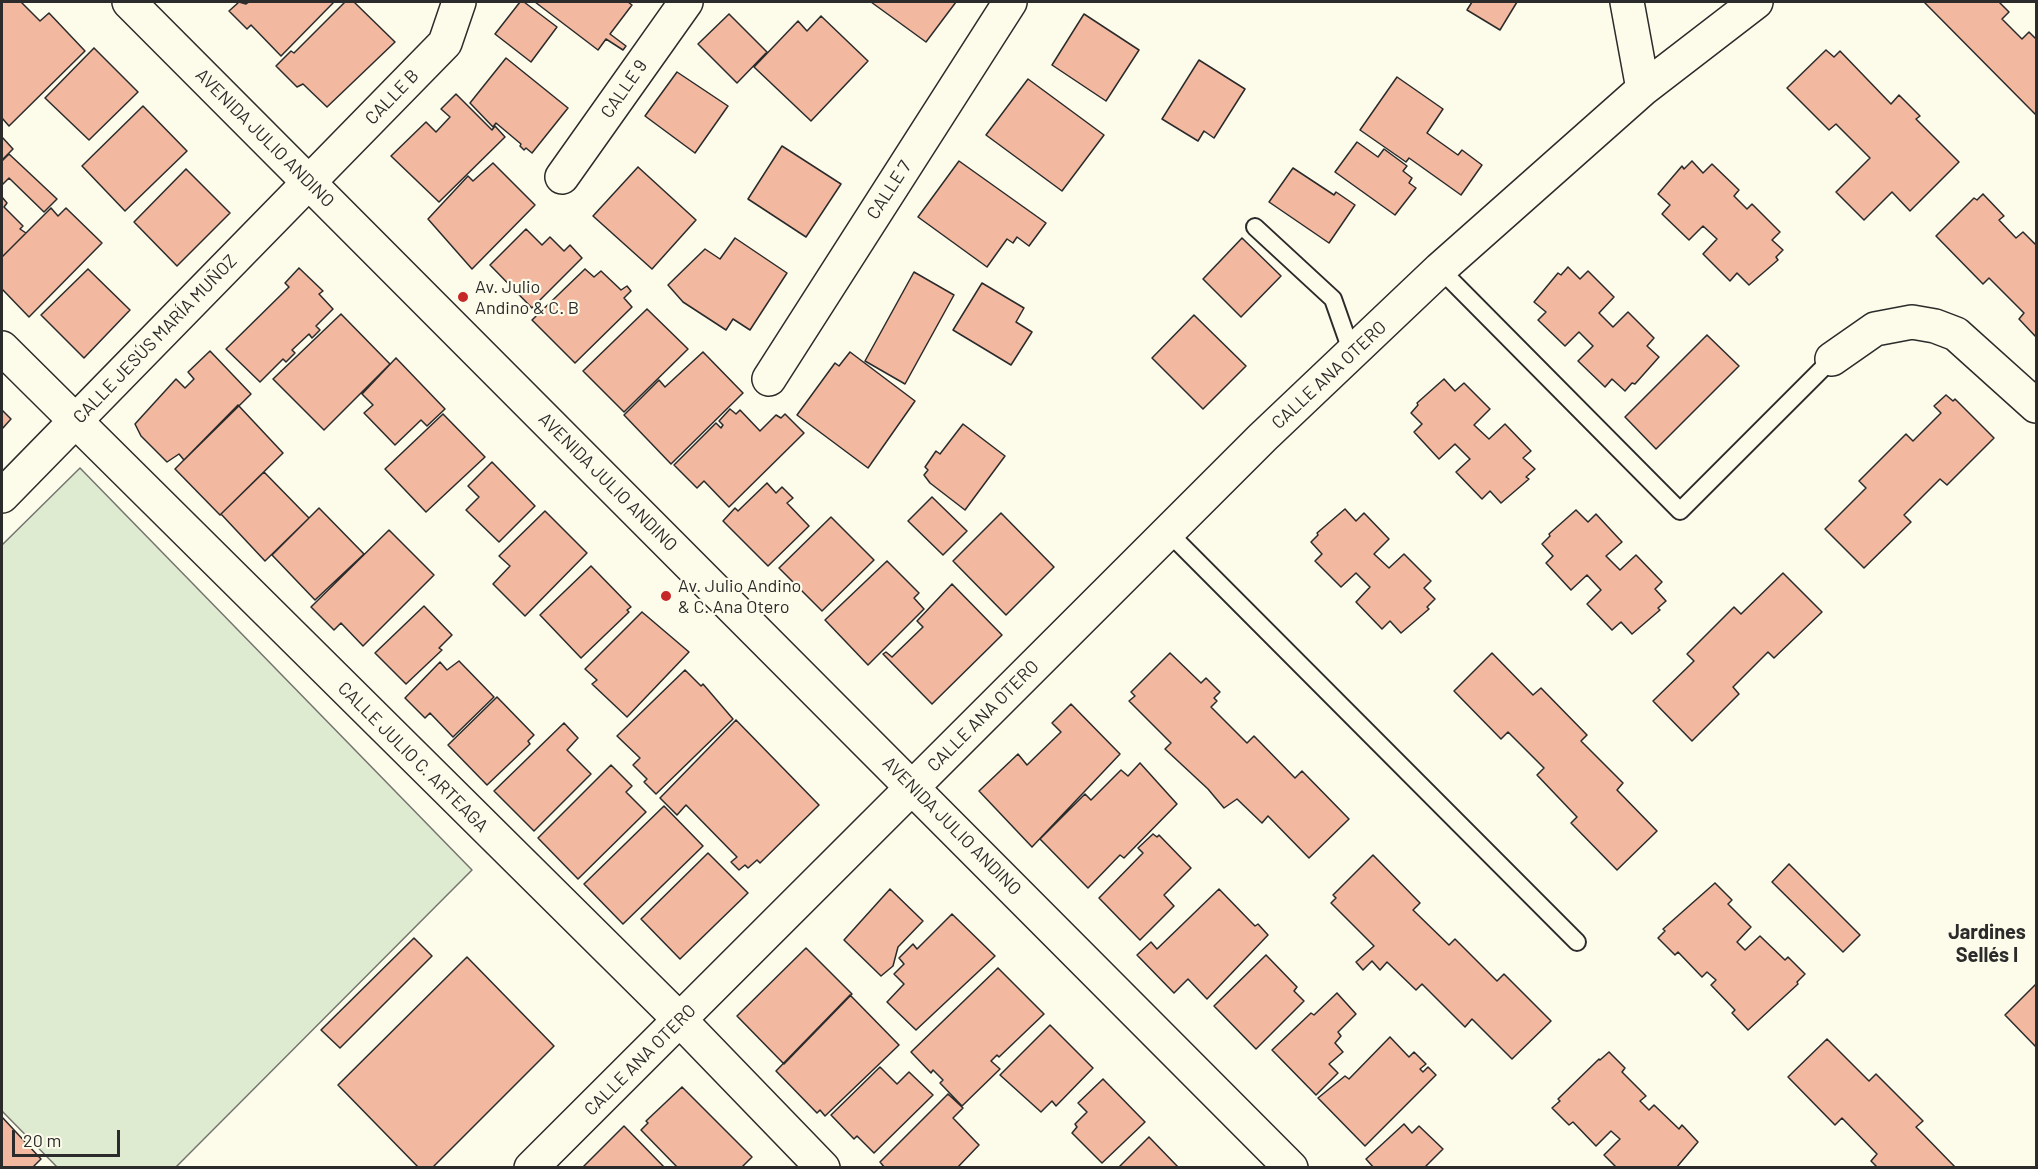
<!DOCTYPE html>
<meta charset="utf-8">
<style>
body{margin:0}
#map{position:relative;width:2038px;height:1169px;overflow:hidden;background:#fdfbea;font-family:Barlow,sans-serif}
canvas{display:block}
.frame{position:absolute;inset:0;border:3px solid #2b2b2b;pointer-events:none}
.scale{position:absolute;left:12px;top:1130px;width:108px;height:27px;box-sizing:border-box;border:3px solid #2b2b2b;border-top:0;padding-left:8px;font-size:18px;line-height:21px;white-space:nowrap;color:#2b2b2b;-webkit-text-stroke:4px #fdfbea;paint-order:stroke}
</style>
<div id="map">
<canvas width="2038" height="1169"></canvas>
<div class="frame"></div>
<div class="scale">20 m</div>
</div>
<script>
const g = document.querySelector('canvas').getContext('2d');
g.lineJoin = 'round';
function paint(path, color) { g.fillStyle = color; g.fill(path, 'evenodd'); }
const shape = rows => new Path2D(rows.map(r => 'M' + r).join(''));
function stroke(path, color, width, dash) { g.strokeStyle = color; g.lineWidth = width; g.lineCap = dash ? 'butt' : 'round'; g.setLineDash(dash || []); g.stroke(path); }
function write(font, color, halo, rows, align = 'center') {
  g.font = font + ' Barlow,sans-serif'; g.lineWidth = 4.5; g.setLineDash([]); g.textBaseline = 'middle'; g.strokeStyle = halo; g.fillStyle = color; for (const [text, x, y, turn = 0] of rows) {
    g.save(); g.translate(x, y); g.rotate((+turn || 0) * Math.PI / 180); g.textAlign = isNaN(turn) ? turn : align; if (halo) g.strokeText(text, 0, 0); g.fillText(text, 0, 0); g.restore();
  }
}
const green = shape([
 [80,468,472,870,176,1167,57,1167,2,1111,2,545,80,468]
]);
const building = shape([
 [2,2,21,2,40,21,49,13,85,51,9,126,2,118,2,2],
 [239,2,246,4,249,2,334,2,281,56,251,25,247,29,229,11,239,2],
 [345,2,354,2,395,42,327,107,303,84,297,87,276,66,291,51,294,53,345,2],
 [520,2,524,2,557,27,531,62,495,34,520,2],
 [535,2,628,2,632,5,610,34,626,46,623,50,606,39,598,50,535,2],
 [871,2,956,2,926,42,871,2],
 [1472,2,1517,2,1500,30,1467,10,1472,2],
 [1924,2,1999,2,2009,12,2002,19,2022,39,2029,32,2036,39,2036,115,1924,2],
 [729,14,767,52,737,83,698,44,729,14],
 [1084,14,1139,50,1106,101,1052,65,1084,14],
 [821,16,868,61,811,121,754,67,798,21,807,31,821,16],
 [94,48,138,92,89,140,45,98,94,48],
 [1826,50,1834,57,1840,51,1891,104,1899,95,1920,116,1916,119,1959,162,1910,211,1892,192,1864,220,1836,192,1870,158,1836,124,1829,130,1787,88,1826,50],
 [506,58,568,108,532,153,526,148,524,150,520,146,521,144,496,123,493,127,470,103,506,58],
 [1199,60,1245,89,1214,138,1204,131,1198,141,1162,119,1199,60],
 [677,72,728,106,695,153,645,116,677,72],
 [1397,77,1443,109,1427,133,1458,155,1462,150,1482,165,1461,195,1409,158,1406,162,1360,130,1397,77],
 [1028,79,1104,135,1062,191,986,135,1028,79],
 [456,94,492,130,495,126,505,137,439,202,391,156,426,122,436,132,450,117,441,109,456,94],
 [143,106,187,151,125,211,82,166,143,106],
 [2,137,13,149,2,160,2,137],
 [1357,142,1378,157,1384,149,1407,166,1403,171,1412,178,1409,183,1416,188,1395,215,1335,172,1357,142],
 [782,146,841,184,806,237,748,199,782,146],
 [9,154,57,199,44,212,9,178,2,185,2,161,9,154],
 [959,161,1046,223,1029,246,1017,237,1013,243,1007,239,987,267,918,217,959,161],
 [1692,161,1703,173,1712,164,1739,190,1734,196,1747,209,1752,204,1780,232,1772,240,1783,250,1776,257,1778,260,1749,285,1737,273,1730,281,1703,254,1717,239,1703,226,1689,240,1662,214,1670,205,1658,194,1682,166,1684,169,1692,161],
 [493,163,535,205,472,269,428,219,468,176,473,181,493,163],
 [638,167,696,220,652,269,593,216,638,167],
 [1293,168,1334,195,1336,192,1355,205,1329,243,1269,202,1293,168],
 [186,169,230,213,177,266,134,222,186,169],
 [1983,194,2004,216,1999,220,2016,238,2023,232,2036,245,2036,337,2019,319,2024,313,1989,278,1983,284,1936,236,1974,198,1977,200,1983,194],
 [2,197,7,203,4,207,23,226,20,229,26,233,2,257,2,197],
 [51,208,58,216,66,208,102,243,29,317,2,289,2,257,51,208],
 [526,229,542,245,550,237,564,251,570,245,582,258,532,308,490,265,526,229],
 [735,238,787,273,750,330,733,319,726,330,683,302,668,285,705,249,720,259,735,238],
 [1242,238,1281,276,1241,317,1203,279,1242,238],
 [1568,267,1580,279,1588,271,1614,297,1599,313,1613,327,1628,312,1654,338,1647,346,1659,357,1635,384,1632,383,1625,391,1612,379,1605,387,1578,361,1593,346,1579,332,1565,346,1538,320,1546,312,1534,302,1558,273,1561,275,1568,267],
 [299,268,323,291,319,294,333,309,316,326,320,330,312,338,309,334,292,350,295,353,286,362,283,359,260,382,226,349,289,287,285,283,299,268],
 [88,269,130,310,84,358,41,315,88,269],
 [585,269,594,277,601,271,621,290,627,286,631,291,624,298,632,307,575,363,532,320,585,269],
 [914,272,954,295,905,384,865,361,914,272],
 [982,283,1024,308,1016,322,1032,332,1011,365,953,330,982,283],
 [647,309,688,349,624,412,583,371,647,309],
 [341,314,390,364,324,430,273,379,341,314],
 [1194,315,1246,366,1203,409,1152,358,1194,315],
 [1707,335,1739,366,1656,449,1625,417,1707,335],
 [210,351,251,394,184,460,179,454,167,462,141,436,135,424,176,379,185,388,194,379,188,372,210,351],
 [703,352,743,393,671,464,624,415,659,380,665,387,703,352],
 [850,352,915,401,868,468,797,415,835,363,839,366,850,352],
 [396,358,445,409,427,426,421,420,395,445,364,413,373,405,362,394,396,358],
 [1444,379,1455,391,1464,383,1490,409,1474,425,1489,439,1505,424,1531,451,1523,458,1535,469,1526,477,1529,479,1501,503,1490,491,1482,499,1456,472,1470,459,1455,444,1439,459,1414,432,1422,424,1411,413,1418,405,1417,403,1444,379],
 [1946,395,1953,401,1955,399,1994,438,1947,485,1940,479,1904,515,1911,522,1864,568,1825,529,1866,488,1859,481,1906,434,1913,441,1941,413,1934,406,1946,395],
 [238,405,283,453,220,515,175,469,238,405],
 [730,409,736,414,740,410,760,431,776,415,781,418,785,414,804,433,729,507,704,481,697,488,674,465,716,423,721,428,723,425,719,421,730,409],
 [2,410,11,419,2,429,2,410],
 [443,414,485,457,426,512,385,469,443,414],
 [963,424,1005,456,965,510,930,483,924,475,928,470,925,467,936,451,940,454,963,424],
 [492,462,535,506,499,542,466,510,479,497,468,486,492,462],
 [264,472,309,518,265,561,221,514,264,472],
 [767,483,776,493,782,487,793,498,787,503,809,526,768,566,723,521,735,508,738,511,767,483],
 [932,497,967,531,943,555,908,521,932,497],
 [319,508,364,554,315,600,272,555,319,508],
 [1345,509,1356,521,1364,513,1389,539,1374,554,1389,568,1404,554,1431,581,1424,588,1435,599,1427,607,1429,609,1401,633,1390,621,1382,629,1356,602,1370,587,1356,573,1341,587,1315,561,1322,554,1311,542,1318,535,1317,533,1345,509],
 [1576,510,1588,522,1596,514,1622,542,1606,556,1620,570,1636,555,1662,582,1655,589,1666,601,1658,608,1660,610,1632,634,1621,622,1612,630,1587,604,1601,590,1587,575,1571,590,1546,563,1553,556,1542,544,1550,536,1549,534,1576,510],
 [545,511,587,553,525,616,493,584,510,566,499,556,545,511],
 [1001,513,1054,567,1006,615,953,561,1001,513],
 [831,517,874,560,822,611,779,568,831,517],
 [389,530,434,575,363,646,341,623,334,630,311,607,389,530],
 [887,561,919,593,914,598,924,609,868,665,825,620,887,561],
 [591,566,631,607,627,610,629,612,581,658,540,615,591,566],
 [1783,573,1822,612,1774,658,1768,652,1733,687,1739,694,1692,741,1653,701,1694,661,1687,654,1734,607,1741,614,1783,573],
 [952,584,1002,635,932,704,883,654,886,652,892,657,923,627,917,621,952,584],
 [424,606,452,635,439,648,442,650,406,684,375,653,424,606],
 [642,612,689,652,627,717,592,684,597,680,585,669,642,612],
 [1170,653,1201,683,1206,678,1220,692,1214,698,1217,701,1211,707,1247,743,1254,736,1295,778,1302,771,1349,819,1309,858,1268,816,1262,823,1237,799,1224,808,1208,789,1165,749,1171,743,1129,701,1135,696,1131,692,1170,653],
 [1492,653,1533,695,1541,688,1587,735,1581,741,1623,783,1617,790,1657,831,1617,870,1571,823,1577,817,1537,775,1544,768,1508,732,1501,739,1454,691,1492,653],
 [459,661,494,697,453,737,430,713,425,718,405,698,440,662,447,670,459,661],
 [685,670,701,686,703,684,733,719,656,794,644,782,647,779,633,765,640,758,617,736,685,670],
 [497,697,534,735,528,741,530,744,487,785,448,745,497,697],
 [1071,704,1120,754,1032,847,979,791,1018,754,1027,765,1061,732,1052,723,1071,704],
 [736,720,819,805,760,863,757,860,748,868,745,865,739,870,731,862,737,857,686,805,677,815,660,798,736,720],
 [564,723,578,738,567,750,591,774,534,831,494,791,564,723],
 [1140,763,1177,804,1124,858,1120,855,1088,888,1040,839,1085,794,1091,800,1121,770,1128,776,1140,763],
 [611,765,632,786,626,792,646,812,578,879,538,838,611,765],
 [664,806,703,846,623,924,584,884,664,806],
 [1153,834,1157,837,1159,835,1191,868,1164,895,1174,906,1140,940,1099,898,1143,853,1138,848,1153,834],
 [708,853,748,893,680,959,641,919,708,853],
 [1373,855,1420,903,1413,910,1449,945,1455,939,1497,981,1504,974,1551,1021,1512,1059,1472,1019,1465,1027,1422,984,1416,990,1387,962,1380,970,1372,961,1363,970,1356,962,1374,946,1331,903,1336,898,1333,895,1373,855],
 [1789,864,1860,935,1843,952,1772,882,1789,864],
 [1715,883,1732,900,1728,904,1751,927,1737,942,1745,950,1760,936,1785,960,1788,957,1805,974,1797,982,1798,984,1748,1030,1732,1013,1735,1010,1711,985,1716,980,1707,972,1702,977,1678,952,1675,955,1658,938,1665,931,1663,929,1715,883],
 [890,889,923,921,898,947,893,966,881,976,844,940,890,889],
 [1219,889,1251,922,1255,926,1258,924,1268,935,1207,999,1188,979,1174,993,1137,955,1151,942,1157,949,1219,889],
 [952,914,995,956,916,1030,887,1002,904,984,894,974,904,964,899,958,913,944,917,949,952,914],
 [414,938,432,956,340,1048,321,1030,414,938],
 [806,948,852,994,784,1064,737,1016,806,948],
 [1266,955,1297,987,1294,991,1304,1001,1256,1049,1214,1006,1266,955],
 [467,957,554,1046,432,1168,419,1168,338,1085,467,957],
 [998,968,1044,1014,999,1057,997,1055,991,1061,1000,1069,962,1106,940,1083,943,1080,933,1070,931,1073,911,1052,998,968],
 [2036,984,2036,1047,2005,1015,2036,984],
 [1337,993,1356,1014,1338,1032,1341,1036,1335,1043,1343,1052,1329,1064,1338,1073,1316,1095,1272,1050,1311,1013,1314,1015,1337,993],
 [850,995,899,1045,825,1116,820,1110,817,1113,776,1071,850,995],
 [1050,1025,1093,1068,1056,1106,1052,1101,1041,1112,1000,1075,1050,1025],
 [1390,1037,1409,1057,1414,1052,1426,1064,1420,1069,1423,1072,1428,1067,1436,1075,1365,1146,1318,1098,1345,1076,1349,1079,1390,1037],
 [1827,1039,1869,1081,1876,1074,1923,1121,1916,1127,1956,1168,1878,1168,1871,1161,1877,1154,1842,1118,1835,1125,1788,1077,1827,1039],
 [1609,1052,1625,1068,1622,1072,1646,1096,1640,1101,1649,1110,1654,1105,1679,1129,1682,1125,1698,1142,1676,1168,1617,1168,1604,1155,1620,1139,1611,1131,1596,1146,1573,1122,1569,1125,1552,1108,1560,1101,1558,1099,1599,1059,1600,1060,1609,1052],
 [880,1067,897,1084,909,1072,933,1095,874,1153,857,1136,854,1139,831,1115,880,1067],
 [1103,1079,1145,1122,1102,1163,1072,1133,1077,1127,1075,1124,1087,1112,1078,1103,1103,1079],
 [682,1087,752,1157,741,1168,678,1168,641,1130,648,1123,646,1121,682,1087],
 [948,1094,963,1108,953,1118,979,1145,957,1168,885,1168,880,1162,948,1094],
 [2,1117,41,1159,32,1168,2,1168,2,1117],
 [1404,1124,1412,1133,1419,1126,1443,1149,1424,1168,1374,1168,1366,1159,1404,1124],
 [624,1126,665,1168,582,1168,624,1126],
 [1149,1137,1179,1168,1118,1168,1149,1137]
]);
const service = shape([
 [1255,227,1333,299,1352,353],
 [1440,269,1680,511,1832,359],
 [1167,531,1577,942]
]);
const minor = shape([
 [1627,2,1643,89],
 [562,177,686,2],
 [2,348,680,1020,823,1168],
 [1832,359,1875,329,1912,322,1935,326,1956,334,2036,406],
 [769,379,1010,2],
 [2,496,445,43,459,2],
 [531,1168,1263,437,1440,269,1643,89,1756,2]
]);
const tertiary = shape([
 [129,2,1291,1168]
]);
const markers = [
 [463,297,6,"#c62828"],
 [666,596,6,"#c62828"]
];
const streetNames = [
 ["CALLE 9",624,89,-55],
 ["CALLE B",392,97,-46],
 ["AVENIDA JULIO ANDINO",265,138,45],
 ["CALLE 7",889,190,-57],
 ["CALLE JESÚS MARÍA MUÑOZ",155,339,-46],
 ["CALLE ANA OTERO",1329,375,-43],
 ["AVENIDA JULIO ANDINO",608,482,45],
 ["CALLE ANA OTERO",983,716,-45],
 ["CALLE JULIO C. ARTEAGA",413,757,45],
 ["AVENIDA JULIO ANDINO",952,826,45],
 ["CALLE ANA OTERO",640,1060,-45]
];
const poiNames = [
 ["Av. Julio",475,287],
 ["Andino & C. B",475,308],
 ["Av. Julio Andino",678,586],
 ["& C. Ana Otero",678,607]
];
const neighbourhoodNames = [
 ["Jardines",1987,932],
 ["Sellés I",1987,955]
];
paint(green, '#deebd1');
stroke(green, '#74746e', 1.5);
paint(building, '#f2b8a0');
stroke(building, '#2b2b2b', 1.5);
stroke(service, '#2b2b2b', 20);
stroke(minor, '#2b2b2b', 36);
stroke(tertiary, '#2b2b2b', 36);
stroke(service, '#fdfbea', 16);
stroke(minor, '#fdfbea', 33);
stroke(tertiary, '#fdfbea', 33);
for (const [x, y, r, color] of markers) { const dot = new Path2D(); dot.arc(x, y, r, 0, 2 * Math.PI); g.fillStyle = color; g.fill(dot); stroke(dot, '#fdfbea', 2); }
write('18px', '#2b2b2b', '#fdfbea', streetNames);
write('18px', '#2b2b2b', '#fdfbea', poiNames, 'left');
write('bold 20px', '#2b2b2b', '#fdfbea', neighbourhoodNames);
</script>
